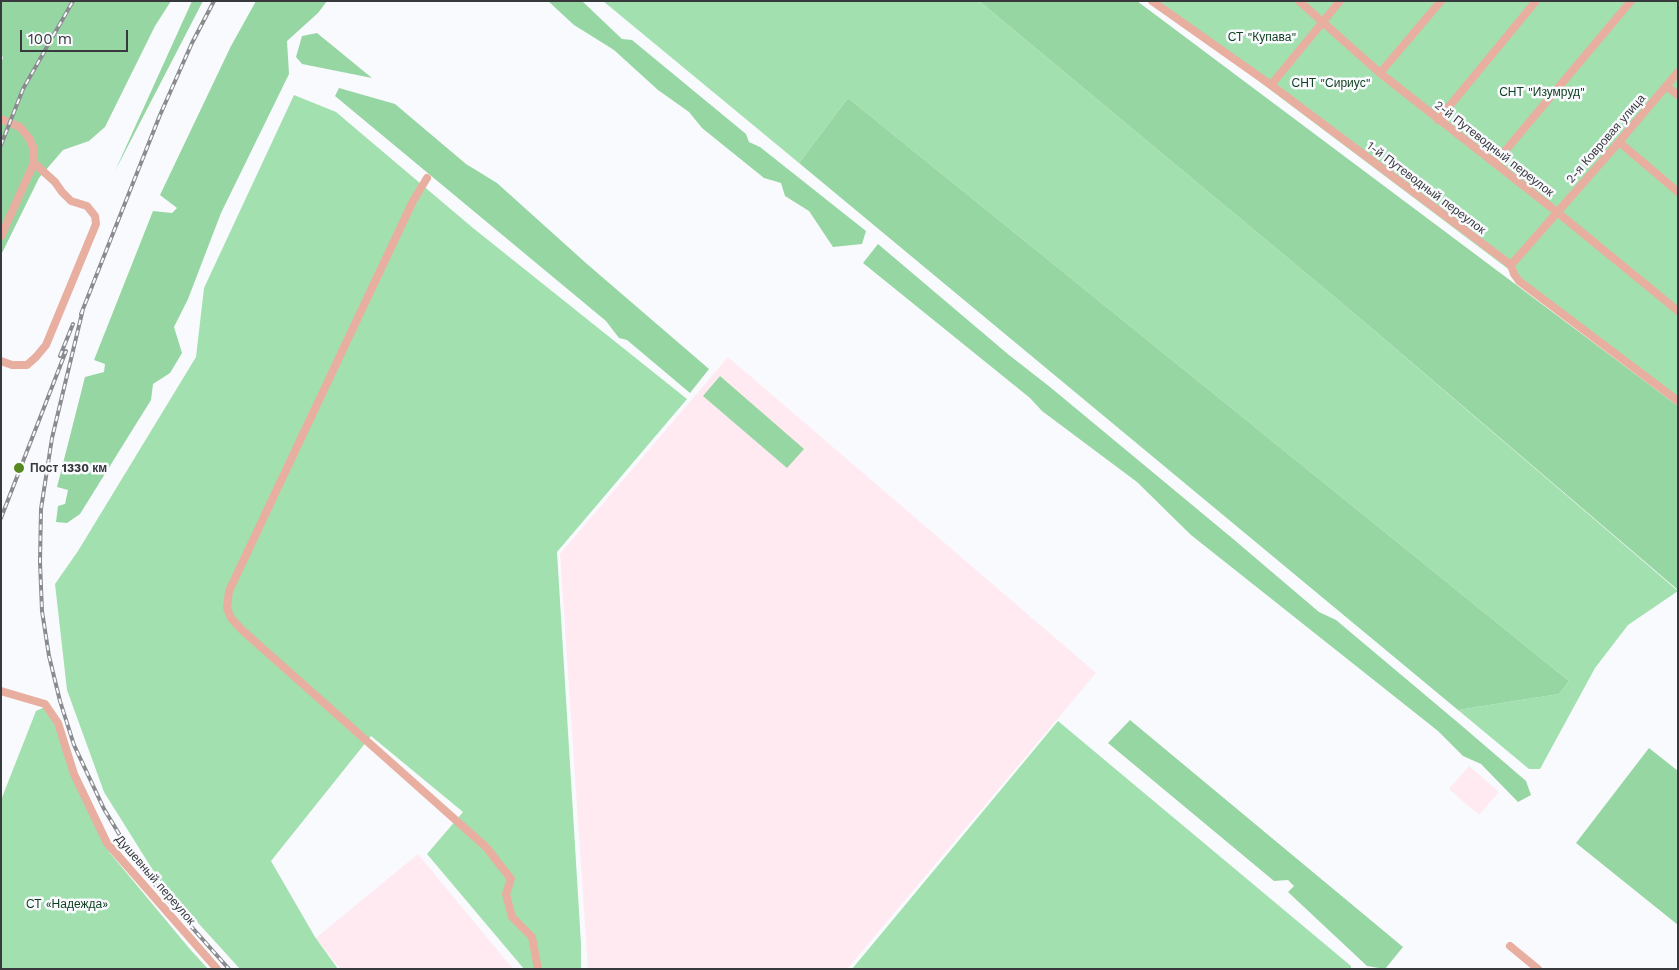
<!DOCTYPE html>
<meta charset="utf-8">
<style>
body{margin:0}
#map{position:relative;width:1679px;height:970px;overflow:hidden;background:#f9fafe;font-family:"Work Sans",sans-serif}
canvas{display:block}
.frame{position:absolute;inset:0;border:2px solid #38393d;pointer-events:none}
.scale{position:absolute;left:20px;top:30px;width:108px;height:22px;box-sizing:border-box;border:2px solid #38393d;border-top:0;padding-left:6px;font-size:15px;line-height:18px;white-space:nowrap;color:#38393d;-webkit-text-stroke:4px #f9fafe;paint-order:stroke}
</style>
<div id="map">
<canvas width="1679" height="970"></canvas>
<div class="frame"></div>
<div class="scale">100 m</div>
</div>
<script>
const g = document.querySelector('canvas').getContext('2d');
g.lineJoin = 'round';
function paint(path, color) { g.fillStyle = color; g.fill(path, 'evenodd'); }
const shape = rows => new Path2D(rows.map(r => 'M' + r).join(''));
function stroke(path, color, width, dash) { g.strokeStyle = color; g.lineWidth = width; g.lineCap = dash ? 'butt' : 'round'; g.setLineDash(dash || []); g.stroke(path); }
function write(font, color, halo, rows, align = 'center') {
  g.font = font + ' "Work Sans",sans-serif'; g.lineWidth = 5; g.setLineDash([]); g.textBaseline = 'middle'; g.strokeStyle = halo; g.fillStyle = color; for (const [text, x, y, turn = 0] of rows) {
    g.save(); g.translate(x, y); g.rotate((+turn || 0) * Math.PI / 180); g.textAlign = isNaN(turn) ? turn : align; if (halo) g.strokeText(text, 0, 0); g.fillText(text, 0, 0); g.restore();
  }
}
const industrial = shape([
 [728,357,1096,673,847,969,588,969,560,554],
 [1469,766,1499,792,1479,815,1449,789],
 [418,854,513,969,340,969,316,938]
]);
const green = shape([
 [603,1,979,1,1349,309,1678,591,1628,625,1595,668,1540,769,1529,769,1458,710,1559,694,1569,681,848,98,799,163],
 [1155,1,1678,1,1678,397,1268,88],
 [294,95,336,112,473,228,687,399,557,552,581,944,581,969,524,969,427,854,463,812,371,736,271,861,315,937,338,969,240,969,159,880,104,792,67,690,55,584,78,551,196,357,204,288],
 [47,706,92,820,110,853,189,948,208,969,1,969,1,800,36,711],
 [1058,721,1351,966,1351,969,852,969]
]);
const forest = shape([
 [1,1,171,1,155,26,105,127,89,141,63,150,39,178,1,255,1,62,3,58,1,53],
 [192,1,203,1,115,171],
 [256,1,327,1,318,13,287,41,289,74,221,213,188,299,174,327,182,353,170,373,153,384,151,400,80,514,67,523,56,522,58,506,65,504,68,490,57,487,85,377,104,372,105,364,94,360,153,211,172,213,177,208,160,195,231,46],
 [548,1,582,1,622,39,632,40,746,134,749,142,760,147,866,231,862,244,833,247,809,211,785,196,781,183,764,178,702,128,689,112,658,90,614,50,574,25],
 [979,1,1137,1,1678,406,1678,590,1349,309],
 [317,33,372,78,302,64,296,57,302,36],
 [339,88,395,104,466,164,497,183,587,264,709,369,690,393,627,340,619,338,606,321,335,96],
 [848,98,1569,681,1559,694,1458,710,799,163],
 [878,244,1009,355,1050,387,1232,538,1319,612,1336,620,1462,726,1526,781,1531,795,1518,802,1481,764,1463,756,1438,731,1191,535,1137,482,1042,411,1030,398,863,263],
 [720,376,804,449,787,468,703,396],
 [1130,720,1403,947,1385,969,1367,966,1288,892,1294,886,1288,880,1274,881,1108,743],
 [1649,748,1678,771,1678,925,1576,843]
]);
const minor = shape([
 [1152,1,1271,85,1511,265,1514,274,1519,281,1678,401],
 [1299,1,1380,73,1557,212,1678,311],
 [1380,73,1441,1],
 [1271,85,1340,1],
 [1666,86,1678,95],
 [1,119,20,127,29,138,34,149,34,163,1,236],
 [1438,120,1536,1],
 [1619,142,1678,192],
 [1495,163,1631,1],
 [427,178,413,201,229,591,227,608,231,618,242,630,486,847,511,879,506,894,512,917,532,937,538,969],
 [1511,265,1619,142,1678,72],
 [1,361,12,365,27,365,36,357,46,345,96,224,95,216,87,206,71,201,62,192,55,182,34,163],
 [1,691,45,704,58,723,74,774,107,843,217,969],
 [1510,946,1538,969]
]);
const rail = shape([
 [1,145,23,89,73,1],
 [83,309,52,438,41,509,40,562,42,611,49,656,60,701,74,745,104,809,133,857,164,896,229,969],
 [81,314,160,115,192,43,214,1],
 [60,356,73,324],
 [1,518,66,351]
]);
const markers = [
 [19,468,6,"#55881f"]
];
const parkNames = [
 ["СТ \"Купава\"",1262,37],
 ["СНТ \"Сириус\"",1331,83],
 ["СНТ \"Изумруд\"",1542,92],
 ["СТ «Надежда»",67,904]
];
const streetNames = [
 ["2-я Ковровая улица",1606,139,-49],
 ["2-й Путеводный переулок",1494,149,38],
 ["1-й Путеводный переулок",1426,188,37],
 ["Душевный переулок",155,880,49]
];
const poiNames = [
 ["Пост 1330 км",30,468]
];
paint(industrial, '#feeaf0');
paint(green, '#a2e0af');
paint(forest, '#96d6a3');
stroke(minor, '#e8afa1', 8);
stroke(rail, '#8a8b8f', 4);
stroke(rail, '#f9fafe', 2, [5.5]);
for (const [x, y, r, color] of markers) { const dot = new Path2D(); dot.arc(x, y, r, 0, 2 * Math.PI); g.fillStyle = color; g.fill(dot); stroke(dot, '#f9fafe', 2); }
write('12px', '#0e3e1e', '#f9fafe', parkNames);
write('12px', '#38393d', '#f9fafe', streetNames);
write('bold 12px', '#38393d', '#f9fafe', poiNames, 'left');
</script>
